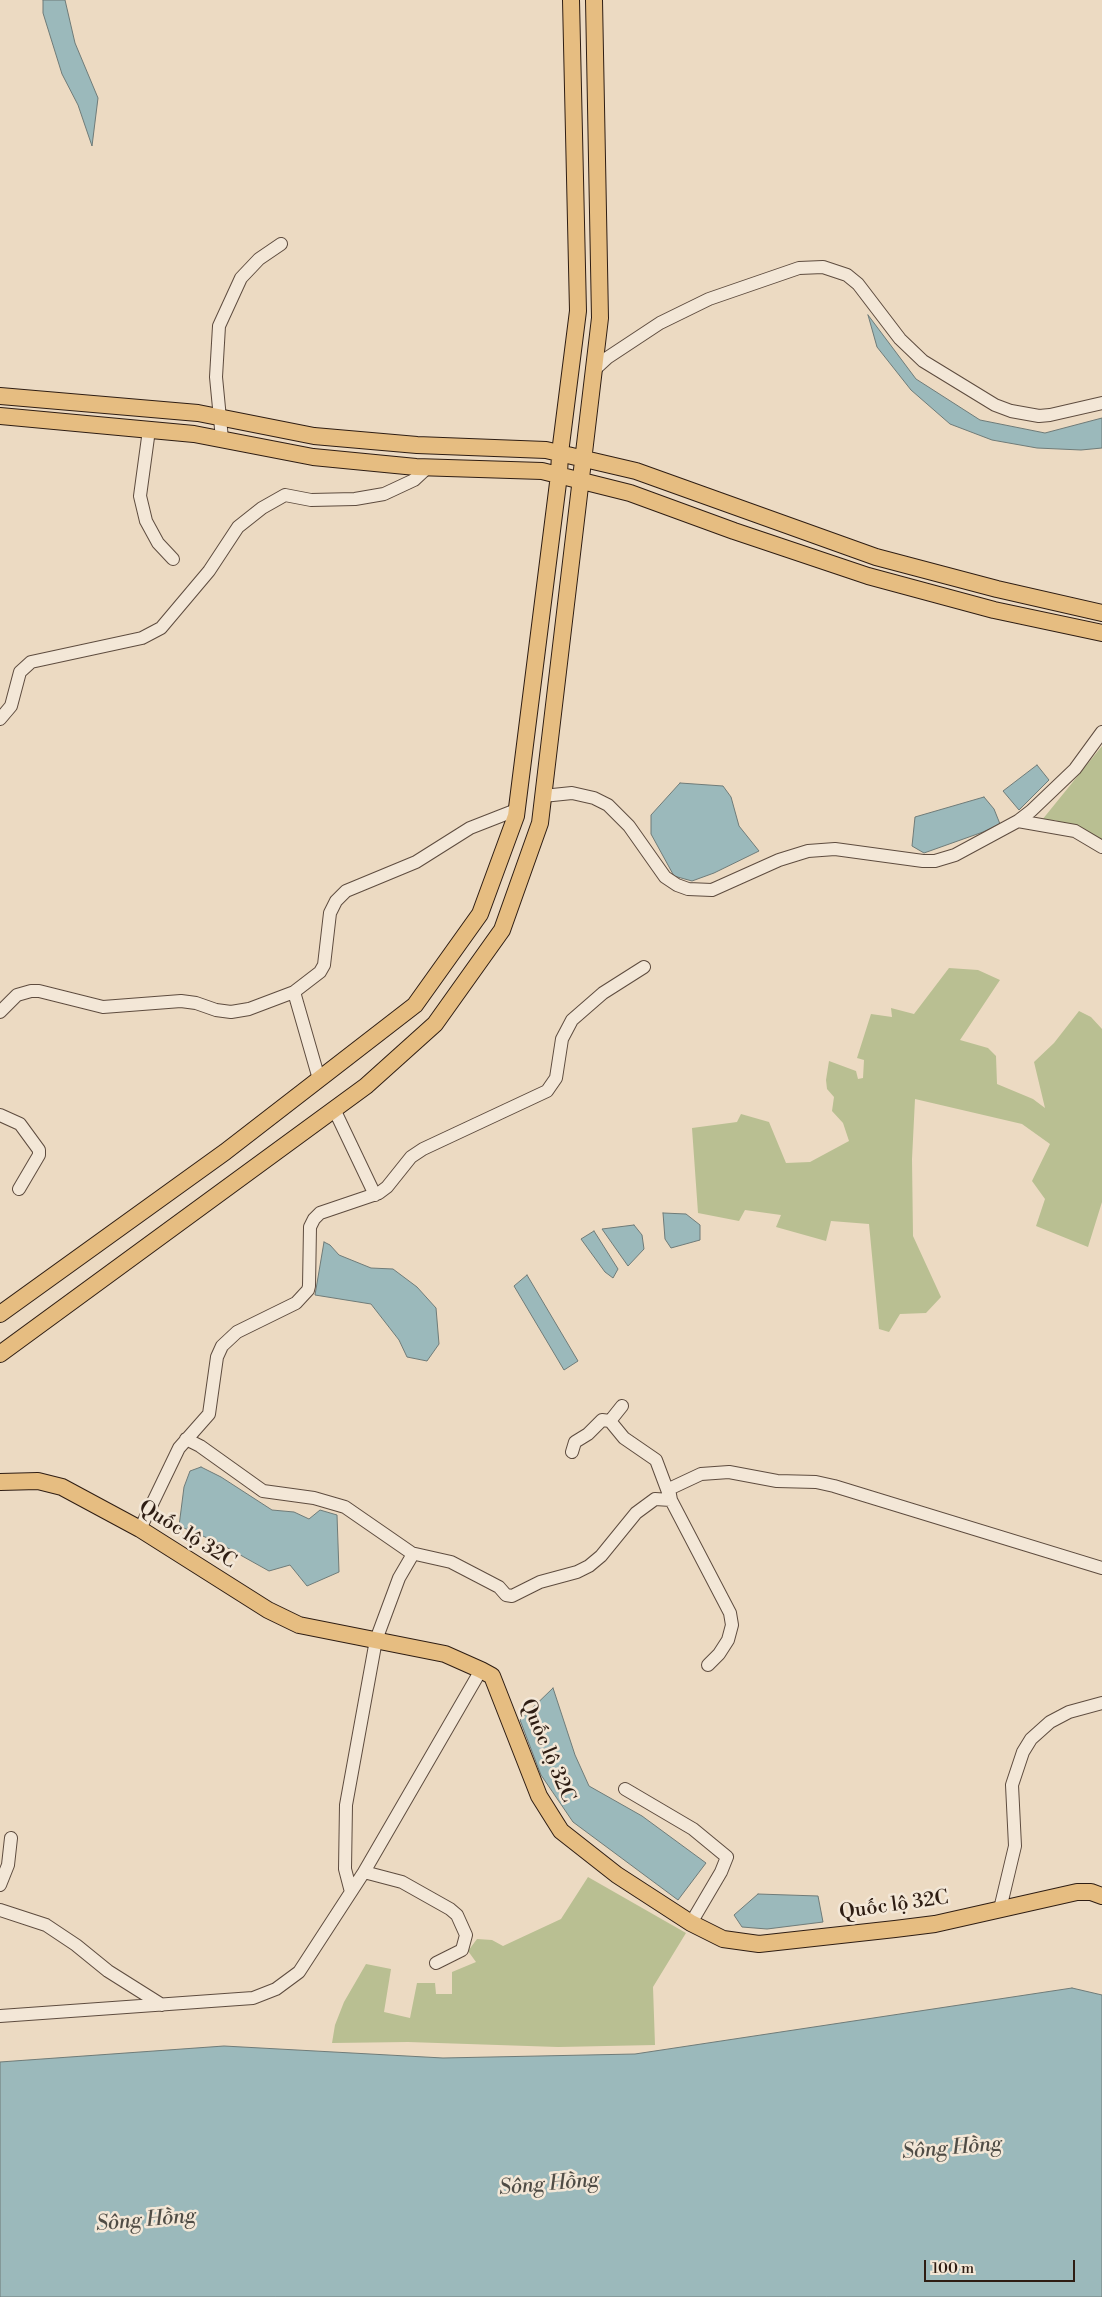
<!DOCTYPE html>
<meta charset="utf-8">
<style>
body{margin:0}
#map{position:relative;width:1102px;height:2297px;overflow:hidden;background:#ecdac2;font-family:"Libre Bodoni",serif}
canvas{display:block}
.scale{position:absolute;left:924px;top:2260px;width:151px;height:22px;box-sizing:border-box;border:2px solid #2e1d13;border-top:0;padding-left:6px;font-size:15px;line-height:18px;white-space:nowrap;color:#2e1d13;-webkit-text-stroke:4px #f3e7d7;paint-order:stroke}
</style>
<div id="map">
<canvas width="1102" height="2297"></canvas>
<div class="scale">100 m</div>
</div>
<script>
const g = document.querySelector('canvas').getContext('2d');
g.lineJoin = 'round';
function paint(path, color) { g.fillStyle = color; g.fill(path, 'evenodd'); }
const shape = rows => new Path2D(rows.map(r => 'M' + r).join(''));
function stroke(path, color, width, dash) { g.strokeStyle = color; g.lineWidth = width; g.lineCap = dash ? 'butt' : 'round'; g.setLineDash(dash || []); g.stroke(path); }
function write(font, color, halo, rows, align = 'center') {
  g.font = font + ' "Libre Bodoni",serif'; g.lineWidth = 5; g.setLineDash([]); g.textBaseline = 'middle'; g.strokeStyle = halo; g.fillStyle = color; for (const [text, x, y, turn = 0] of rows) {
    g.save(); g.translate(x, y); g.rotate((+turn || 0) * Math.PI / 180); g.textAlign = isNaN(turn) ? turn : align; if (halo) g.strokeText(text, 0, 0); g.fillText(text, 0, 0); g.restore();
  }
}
const green = shape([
 [1102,746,1102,840,1055,820,1042,820],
 [949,968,978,970,1000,980,960,1040,988,1048,996,1056,997,1084,1033,1099,1045,1108,1034,1062,1054,1043,1079,1011,1091,1017,1102,1029,1102,1202,1088,1247,1036,1226,1045,1199,1032,1181,1050,1144,1022,1124,915,1099,912,1159,913,1236,941,1297,926,1313,900,1314,889,1332,879,1329,869,1224,831,1221,826,1241,776,1227,781,1215,745,1210,739,1221,698,1213,692,1128,737,1122,741,1114,769,1122,786,1163,810,1162,849,1141,843,1123,832,1111,834,1097,827,1089,826,1080,829,1061,856,1071,858,1079,863,1078,864,1060,857,1058,871,1014,892,1017,891,1008,914,1014],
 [588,1877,686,1933,653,1987,655,2045,558,2047,408,2042,332,2043,335,2025,344,2002,366,1964,391,1969,384,2012,410,2018,417,1983,435,1983,436,1994,452,1994,452,1972,476,1962,468,1951,477,1939,492,1940,503,1946,561,1919]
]);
const water = shape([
 [43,0,65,0,75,43,98,98,92,146,78,105,62,74,43,13,43,0],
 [868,315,916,379,980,420,1045,433,1102,418,1102,448,1081,450,1037,448,992,440,950,424,911,390,877,347,868,315],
 [1037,765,1049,780,1019,810,1003,791,1037,765],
 [680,783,723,786,731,797,739,826,759,851,714,873,692,881,674,876,651,834,651,815,680,783],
 [984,797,994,809,1000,824,983,832,924,853,912,846,915,817,984,797],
 [663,1213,686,1214,700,1225,700,1240,671,1248,665,1239,663,1213],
 [634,1225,642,1235,644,1249,628,1266,602,1229,634,1225],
 [594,1231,618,1269,613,1278,605,1272,581,1239,594,1231],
 [324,1242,330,1245,339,1255,371,1268,393,1269,417,1287,436,1308,439,1344,427,1361,407,1357,399,1340,371,1304,315,1295,324,1242],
 [527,1275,578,1361,564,1370,514,1286,527,1275],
 [201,1467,221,1477,272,1510,294,1512,309,1519,320,1510,337,1515,339,1572,307,1586,290,1565,269,1571,217,1542,179,1526,184,1487,190,1471,201,1467],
 [553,1688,575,1755,589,1786,642,1816,706,1863,678,1900,573,1822,541,1775,520,1720,553,1688],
 [758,1894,818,1896,823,1922,767,1929,742,1927,734,1915,758,1894],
 [1072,1988,1102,1995,1102,2297,0,2297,0,2062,224,2046,443,2058,635,2054,1072,1988]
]);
const minor = shape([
 [594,370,607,358,660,323,709,299,799,268,823,267,847,275,858,284,900,339,923,361,995,405,1011,411,1039,416,1050,415,1102,403],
 [149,430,140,496,146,521,158,543,173,559],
 [222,439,216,377,219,326,241,278,259,259,281,244],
 [0,719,11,706,20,672,31,662,142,638,161,628,209,571,238,527,262,508,285,495,311,500,355,499,384,494,414,480,428,467],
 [543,796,572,793,594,798,608,805,629,826,665,877,677,885,688,889,712,890,779,860,808,851,835,849,923,861,935,861,955,855,1018,821,1031,811,1075,769,1102,732],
 [1018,821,1075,831,1102,847],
 [294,992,319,1079],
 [0,1012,17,995,31,991,39,991,103,1007,181,1001,196,1003,216,1010,231,1012,249,1009,294,992,320,972,324,965,330,913,336,901,346,891,416,862,470,828,516,810],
 [334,1109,375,1195],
 [0,1115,20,1124,39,1150,39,1155,19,1189],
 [610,1421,622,1406],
 [186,1439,200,1446,263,1491,314,1498,345,1507,413,1554],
 [572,1452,575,1442,588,1434,602,1420,610,1421,624,1438,656,1460,671,1500,730,1613,732,1625,728,1640,719,1654,708,1665],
 [140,1529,179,1448,209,1414,217,1357,222,1346,237,1332,296,1303,308,1290,309,1286,310,1227,314,1219,320,1213,379,1193,387,1187,411,1157,423,1149,547,1091,556,1078,562,1039,572,1020,603,993,644,967],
 [625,1789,693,1829,727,1857,721,1872,691,1923],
 [364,1872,402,1882,450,1909,457,1915,466,1935,462,1950,436,1963],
 [0,1885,8,1865,11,1838],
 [351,1892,345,1869,346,1805,376,1640,399,1578,413,1554,411,1553,451,1562,499,1587,506,1595,512,1596,540,1582,577,1572,589,1566,601,1556,636,1513,655,1499,671,1500,669,1489,701,1474,729,1472,777,1481,816,1482,834,1486,1102,1568],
 [1000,1909,1015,1846,1012,1785,1023,1752,1031,1739,1050,1722,1069,1712,1102,1703],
 [0,1910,46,1925,76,1945,108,1971,162,2005],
 [0,2016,253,1998,276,1989,299,1972,364,1872,481,1670]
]);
const major = shape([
 [0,396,198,413,314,436,417,445,546,450,636,471,876,557,997,589,1102,613],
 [0,416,194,434,313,457,416,467,542,471,630,493,734,531,868,576,994,610,1102,633],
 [0,1314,225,1152,415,1005,480,914,516,816,559,475,560,453,578,311,571,0],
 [0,1354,366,1086,435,1024,502,930,540,823,600,318,594,0],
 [0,1482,38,1481,62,1487,140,1529,268,1610,299,1625,445,1654,481,1670,492,1676,539,1796,561,1831,617,1875,691,1923,723,1939,759,1944,895,1929,935,1924,1077,1892,1091,1892,1102,1896]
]);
const streetNames = [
 ["Quốc lộ 32C",187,1535,32],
 ["Quốc lộ 32C",547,1751,67],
 ["Quốc lộ 32C",894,1906,-8]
];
const waterNames = [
 ["Sông Hồng",952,2149,-5],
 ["Sông Hồng",549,2185,-5],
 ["Sông Hồng",146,2221,-5]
];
paint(green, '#b9bf92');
paint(water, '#9bb9bb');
stroke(water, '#6f7b78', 1);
stroke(minor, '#5e4c3f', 14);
stroke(major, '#2e1d13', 18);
stroke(minor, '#f3e7d7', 12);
stroke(major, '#e6bd81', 16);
write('20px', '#2e1d13', '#f3e7d7', streetNames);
write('italic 21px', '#4f4c45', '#f3e7d7', waterNames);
</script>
